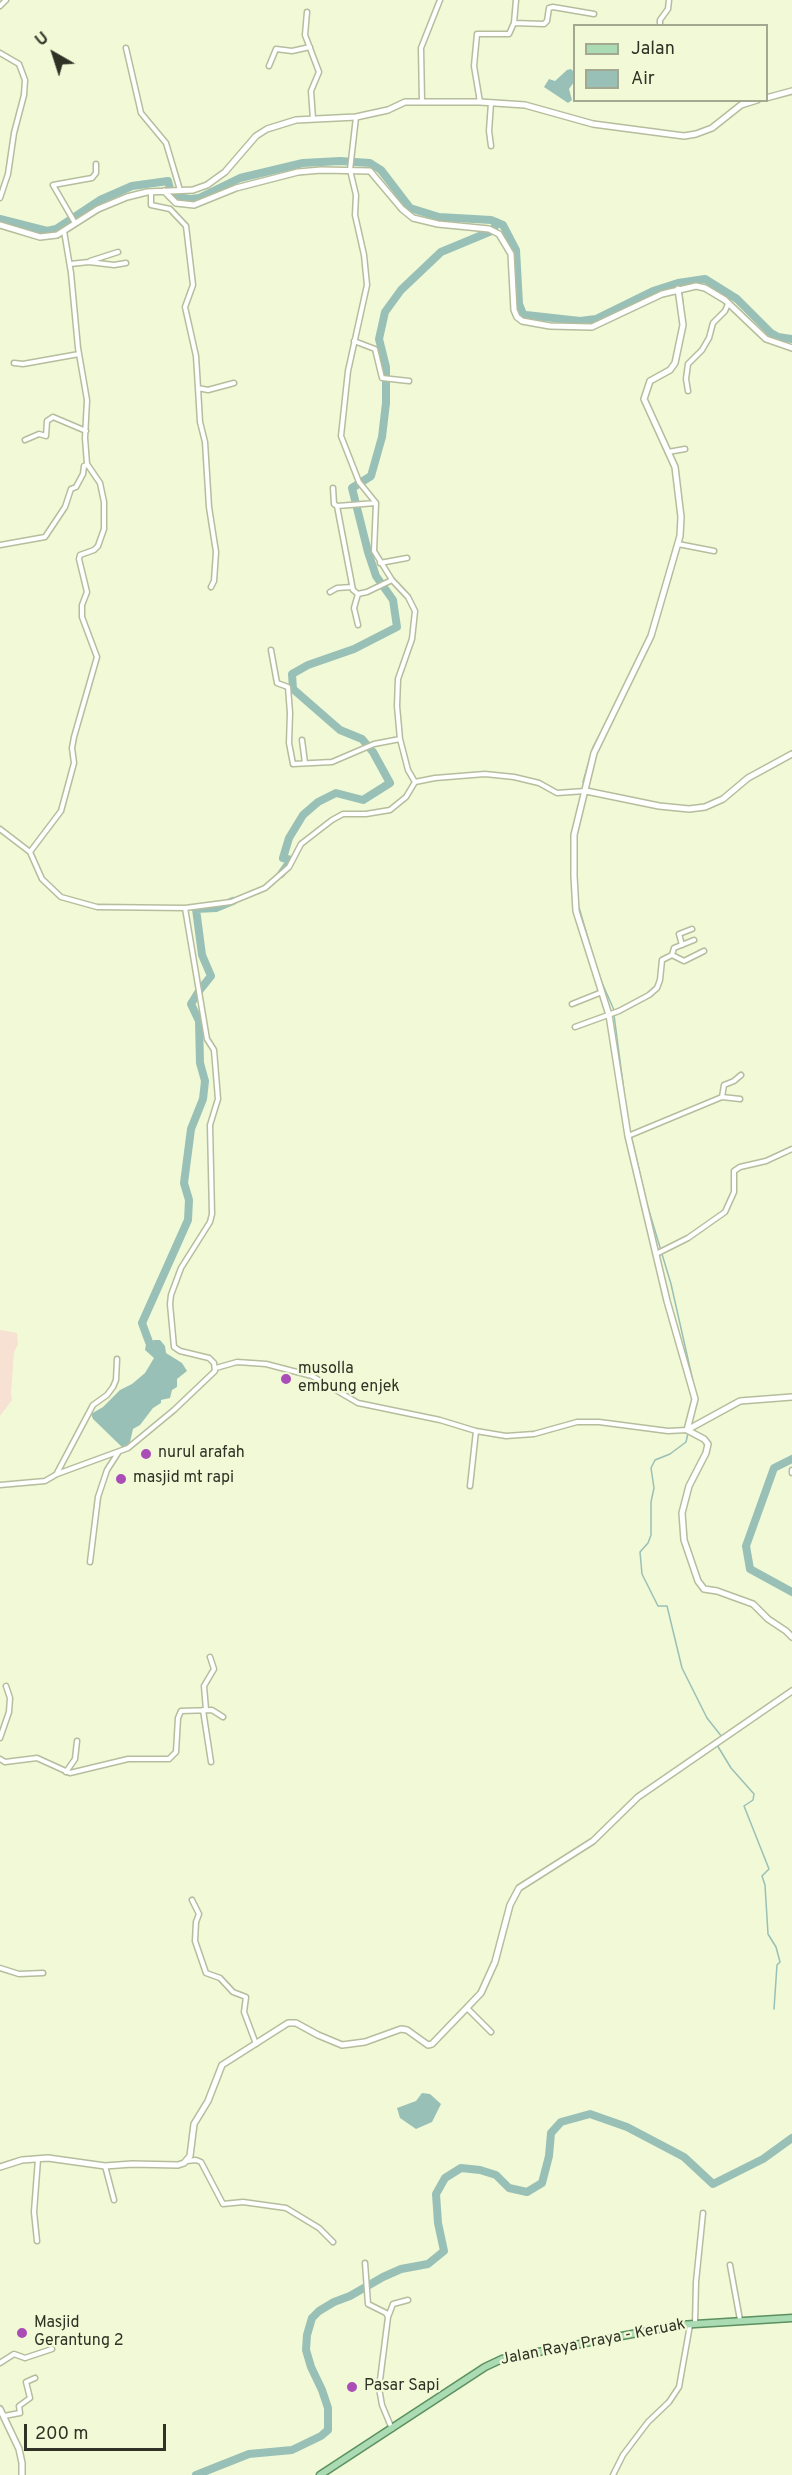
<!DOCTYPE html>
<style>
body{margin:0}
#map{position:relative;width:792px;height:2475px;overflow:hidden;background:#f1f9d7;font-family:Overpass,sans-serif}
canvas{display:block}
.legend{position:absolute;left:573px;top:24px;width:195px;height:78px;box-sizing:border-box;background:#f1f9d7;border:2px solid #a3a990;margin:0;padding:8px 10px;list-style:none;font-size:18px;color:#2f3225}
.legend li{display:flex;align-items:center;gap:12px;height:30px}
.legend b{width:30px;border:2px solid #a3a990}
.north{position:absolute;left:24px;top:24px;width:60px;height:60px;-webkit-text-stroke:4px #f1f9d7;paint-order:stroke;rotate:321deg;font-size:16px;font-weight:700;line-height:24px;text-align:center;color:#2f3225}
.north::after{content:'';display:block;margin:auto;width:21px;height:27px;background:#2f3225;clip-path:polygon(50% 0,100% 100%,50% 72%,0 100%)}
.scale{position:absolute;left:24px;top:2424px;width:142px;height:27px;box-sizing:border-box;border:3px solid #2f3225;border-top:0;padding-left:8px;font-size:18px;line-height:21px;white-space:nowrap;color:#2f3225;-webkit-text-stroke:4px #f1f9d7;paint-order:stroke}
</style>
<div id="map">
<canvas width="792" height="2475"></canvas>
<ul class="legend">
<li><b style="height:8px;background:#aadbb2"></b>Jalan</li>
<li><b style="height:16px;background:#99c0b6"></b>Air</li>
</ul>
<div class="north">U</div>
<div class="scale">200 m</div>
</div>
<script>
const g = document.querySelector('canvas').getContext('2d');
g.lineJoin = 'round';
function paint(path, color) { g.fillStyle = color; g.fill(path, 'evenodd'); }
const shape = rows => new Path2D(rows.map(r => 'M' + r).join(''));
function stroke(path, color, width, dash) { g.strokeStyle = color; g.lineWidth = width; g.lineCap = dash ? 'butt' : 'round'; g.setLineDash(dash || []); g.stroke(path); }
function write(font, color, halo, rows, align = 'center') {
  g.font = font + ' Overpass,sans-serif'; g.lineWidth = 4.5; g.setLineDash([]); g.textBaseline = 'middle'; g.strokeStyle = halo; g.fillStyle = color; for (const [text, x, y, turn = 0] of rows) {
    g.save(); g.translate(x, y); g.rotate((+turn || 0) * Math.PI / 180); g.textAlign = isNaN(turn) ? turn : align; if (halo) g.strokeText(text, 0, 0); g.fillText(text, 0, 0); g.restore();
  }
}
const green = shape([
 [0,1330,17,1333,18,1344,14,1352,11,1392,12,1400,0,1416]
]);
const water = shape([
 [571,69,574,72,574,82,569,89,572,100,568,103,544,87,549,79,555,81,567,70],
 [154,1340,160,1340,165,1346,166,1353,182,1363,187,1371,177,1379,177,1387,172,1390,170,1398,161,1400,161,1403,153,1408,140,1425,133,1429,130,1442,123,1448,93,1419,91,1414,103,1407,120,1390,132,1384,145,1373,154,1358,145,1350,146,1344],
 [422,2093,430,2094,441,2104,432,2122,416,2129,400,2118,397,2108,416,2101]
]);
const stream = shape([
 [682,293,683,303],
 [669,447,676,464],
 [668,588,678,552],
 [585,785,583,782,593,747,603,728],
 [578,904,592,952],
 [599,976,614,1010],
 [614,1015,627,1114],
 [630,1131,647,1204,671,1284,697,1399],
 [688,1433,686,1442,670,1454,655,1460,651,1468,654,1488,651,1502,651,1535,648,1543,640,1552,642,1574,658,1606,667,1606,682,1668,707,1718,722,1737],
 [717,1745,731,1768,754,1794,753,1800,744,1806,769,1869,762,1876,765,1885,768,1934,776,1947,780,1962,777,1965,774,2009]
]);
const river = shape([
 [0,219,47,231,56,229,100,200,132,186,168,181,172,196,190,199,199,198,240,178,303,163,340,161,370,163,381,170,410,208,439,217,491,220,503,225,516,250,519,304,523,314,526,315,580,321,596,319,653,291,678,283,705,279,737,299,771,333,778,337,792,339],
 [281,874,291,860,283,858,289,838,303,815,318,802,336,793,363,800,390,783,373,752,362,739,340,730,293,689,292,674,308,665,354,649,397,627,393,600,376,576,368,552,352,488,371,476,382,437,386,403,386,367,379,339,385,312,401,290,441,252,494,230,496,222],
 [149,1342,142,1323,188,1220,189,1200,184,1183,191,1129,203,1099,205,1081,200,1063,199,1021,191,1004,199,991,211,976,202,955,196,909,216,908,233,901],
 [792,1459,774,1468,746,1546,750,1569,792,1592],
 [196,2475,249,2454,292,2450,321,2436,328,2430,328,2408,322,2390,311,2367,306,2350,307,2335,312,2318,319,2311,334,2302,350,2296,383,2277,401,2269,428,2264,444,2251,438,2223,436,2194,445,2178,461,2168,480,2170,496,2175,509,2188,527,2192,542,2183,549,2156,551,2133,561,2122,590,2114,627,2127,684,2157,713,2184,763,2159,792,2138]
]);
const minor = shape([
 [0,6,6,0],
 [307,12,305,35,319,72,311,91,313,119],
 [514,23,516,0],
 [660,26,660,20,668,9,669,0],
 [126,48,141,113,166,143,180,190],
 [0,53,19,64,25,80,24,95,14,133,8,174,0,198],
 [269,66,276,49,292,51,310,47],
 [422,102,421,48,440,0],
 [480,102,474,66,477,34,509,34,514,23,544,24,547,21,549,8,553,7,594,14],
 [491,103,489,131,491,146],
 [151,192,151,205,170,209,186,226,193,285,185,307,196,356,198,388,208,390,234,383],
 [75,223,53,185,92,178,96,173,96,164],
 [90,261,118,252],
 [70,264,89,262,114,265,126,263],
 [354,341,375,349,382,378,409,381],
 [14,363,23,364,79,354],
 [198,388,200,422,205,442,209,507,216,552,214,581,211,587],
 [688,391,686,379,688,364,702,350,709,338,713,323,725,311,728,304],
 [25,440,39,434,46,436,47,421,53,417,86,431],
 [668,452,685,449],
 [333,488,334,504,337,506,353,590,358,594,367,592,392,580],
 [337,506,376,503],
 [678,544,714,551],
 [0,545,45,537,65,507,71,489,76,487,83,474,84,466,87,465],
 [380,563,407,558],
 [330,592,337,588,352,587],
 [358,625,354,608,358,594],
 [271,650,277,683,288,687,290,713,289,743,293,764,332,762,374,744,400,739],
 [302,740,305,763],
 [415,782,435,778,485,774,514,777,539,783,557,793,585,791],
 [0,829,30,852,42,879,61,897,97,907,185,908,207,1039,214,1050,218,1099,210,1125,212,1214,210,1222,181,1268,171,1295,170,1304,174,1347,180,1351,209,1358,214,1363,215,1371,174,1410,128,1448,57,1474,45,1481,0,1485],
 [30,852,61,811,74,763,72,748,74,737,97,657,82,617,82,605,87,592,79,559,80,555,94,550,98,546,104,529,104,502,100,483,87,464,85,438,87,400,78,348,71,273,64,231],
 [185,908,231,902,265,888,289,867,301,844,332,820,343,814,366,814,390,810,406,797,415,782,408,770,400,739,397,706,398,679,412,639,415,611,408,597,392,580,374,551,376,503,359,482,341,436,348,371,367,285,364,255,355,215,356,195,350,170,356,117],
 [682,945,679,934,692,929],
 [672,955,684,961,704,951],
 [572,1004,602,992],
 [575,1027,619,1011,649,995,657,988,660,980,662,960,672,955,674,948,694,940],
 [722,1097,724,1085,734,1081,741,1075],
 [628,1136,722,1097,740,1099],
 [656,1254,688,1238,725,1212,734,1192,734,1171,740,1167,766,1161,792,1149],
 [216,1368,237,1362,266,1364,312,1376,358,1403,440,1420,476,1431,506,1436,534,1434,577,1422,599,1422,668,1431,687,1430],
 [792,1470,792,1473],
 [57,1473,93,1405,107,1395,113,1387,116,1380,117,1359],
 [470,1486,476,1431],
 [90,1562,98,1497,107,1470,118,1453],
 [203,1710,211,1762],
 [206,1710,204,1686,214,1669,210,1657],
 [0,1738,9,1712,10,1698,6,1686],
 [0,1759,5,1762,37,1758,70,1773,128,1759,169,1759,176,1752,178,1718,181,1711,212,1710,223,1717],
 [66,1772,75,1759,77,1741],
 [192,1900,199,1914,196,1922,195,1941,206,1973,220,1978,233,1992,246,1997,244,2012,256,2044],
 [0,1968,19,1974,43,1973],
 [468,2009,491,2032],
 [187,2161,196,2160,201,2162,223,2204,243,2202,286,2208,319,2228,333,2242],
 [105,2166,114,2200],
 [37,2241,34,2212,38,2159],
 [365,2263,368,2304,386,2313,388,2317,379,2388,382,2405,392,2429],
 [730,2265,740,2320],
 [388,2317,393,2304,408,2300],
 [695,2324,696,2282,703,2213],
 [0,2363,14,2354,25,2358,52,2349],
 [4,2416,20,2413,19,2406,30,2398,26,2382,35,2378],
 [613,2475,623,2455,648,2422,669,2402,679,2387,690,2325]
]);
const tertiary = shape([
 [766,98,792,91],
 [164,191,176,203,194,205,236,188,298,172,321,170,370,171,402,209,413,218,438,224,489,229,499,234,511,254,514,310,517,317,522,321,550,326,592,327,662,294,696,286,705,288,725,300,766,339,792,348],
 [0,225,40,237,57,235,98,209,127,197,147,192,193,190,207,185,225,172,256,136,267,129,296,120,356,117,388,110,405,102,480,102,525,105,593,124,684,136,696,134,712,128,741,105,757,100],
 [678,289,683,325,675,363,670,370,650,381,644,399,675,467,681,517,680,536,651,636,594,753,574,835,574,876,576,911,609,1015,628,1136,667,1301,695,1399,687,1430],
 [586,791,659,806,689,809,705,807,723,799,748,778,792,754],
 [687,1430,704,1439,708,1444,706,1453,689,1486,682,1513,684,1540,698,1581,704,1589,717,1591,753,1604,768,1619,786,1631,792,1637],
 [687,1430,740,1401,792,1397],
 [0,2167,22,2160,48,2158,105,2166,132,2164,178,2165,184,2163,190,2156,194,2124,208,2101,222,2065,288,2023,296,2023,318,2035,342,2045,365,2042,401,2029,407,2030,428,2045,432,2044,481,1993,495,1962,510,1905,519,1888,593,1841,638,1797,792,1691],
 [0,2409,19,2449,22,2463,22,2475]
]);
const primary = shape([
 [320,2475,485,2367,502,2359,679,2325,792,2318]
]);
const markers = [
 [286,1379,6,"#ab4db6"],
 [146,1454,6,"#ab4db6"],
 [121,1479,6,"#ab4db6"],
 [22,2333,6,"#ab4db6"],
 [352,2387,6,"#ab4db6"]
];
const poiNames = [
 ["musolla",298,1370],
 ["embung enjek",298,1388],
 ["nurul arafah",158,1454],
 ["masjid mt rapi",133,1479],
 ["Masjid",34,2324],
 ["Gerantung 2",34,2342],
 ["Pasar Sapi",364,2387]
];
const streetNames = [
 ["Jalan Raya Praya - Keruak",593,2343,-11]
];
paint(green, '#f6e1d2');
paint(water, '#99c0b6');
stroke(stream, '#99c0b6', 1.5);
stroke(river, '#99c0b6', 8);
stroke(minor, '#b6bd9d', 7);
stroke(tertiary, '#b6bd9d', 8);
stroke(primary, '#5b9060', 9);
stroke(minor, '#fff', 4);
stroke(tertiary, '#fff', 5);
stroke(primary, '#aadbb2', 6);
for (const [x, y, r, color] of markers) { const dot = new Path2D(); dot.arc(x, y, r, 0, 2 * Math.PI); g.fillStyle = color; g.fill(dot); stroke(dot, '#f1f9d7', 2); }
write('16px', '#2f3225', '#f1f9d7', poiNames, 'left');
write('16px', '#2f3225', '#f1f9d7', streetNames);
</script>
